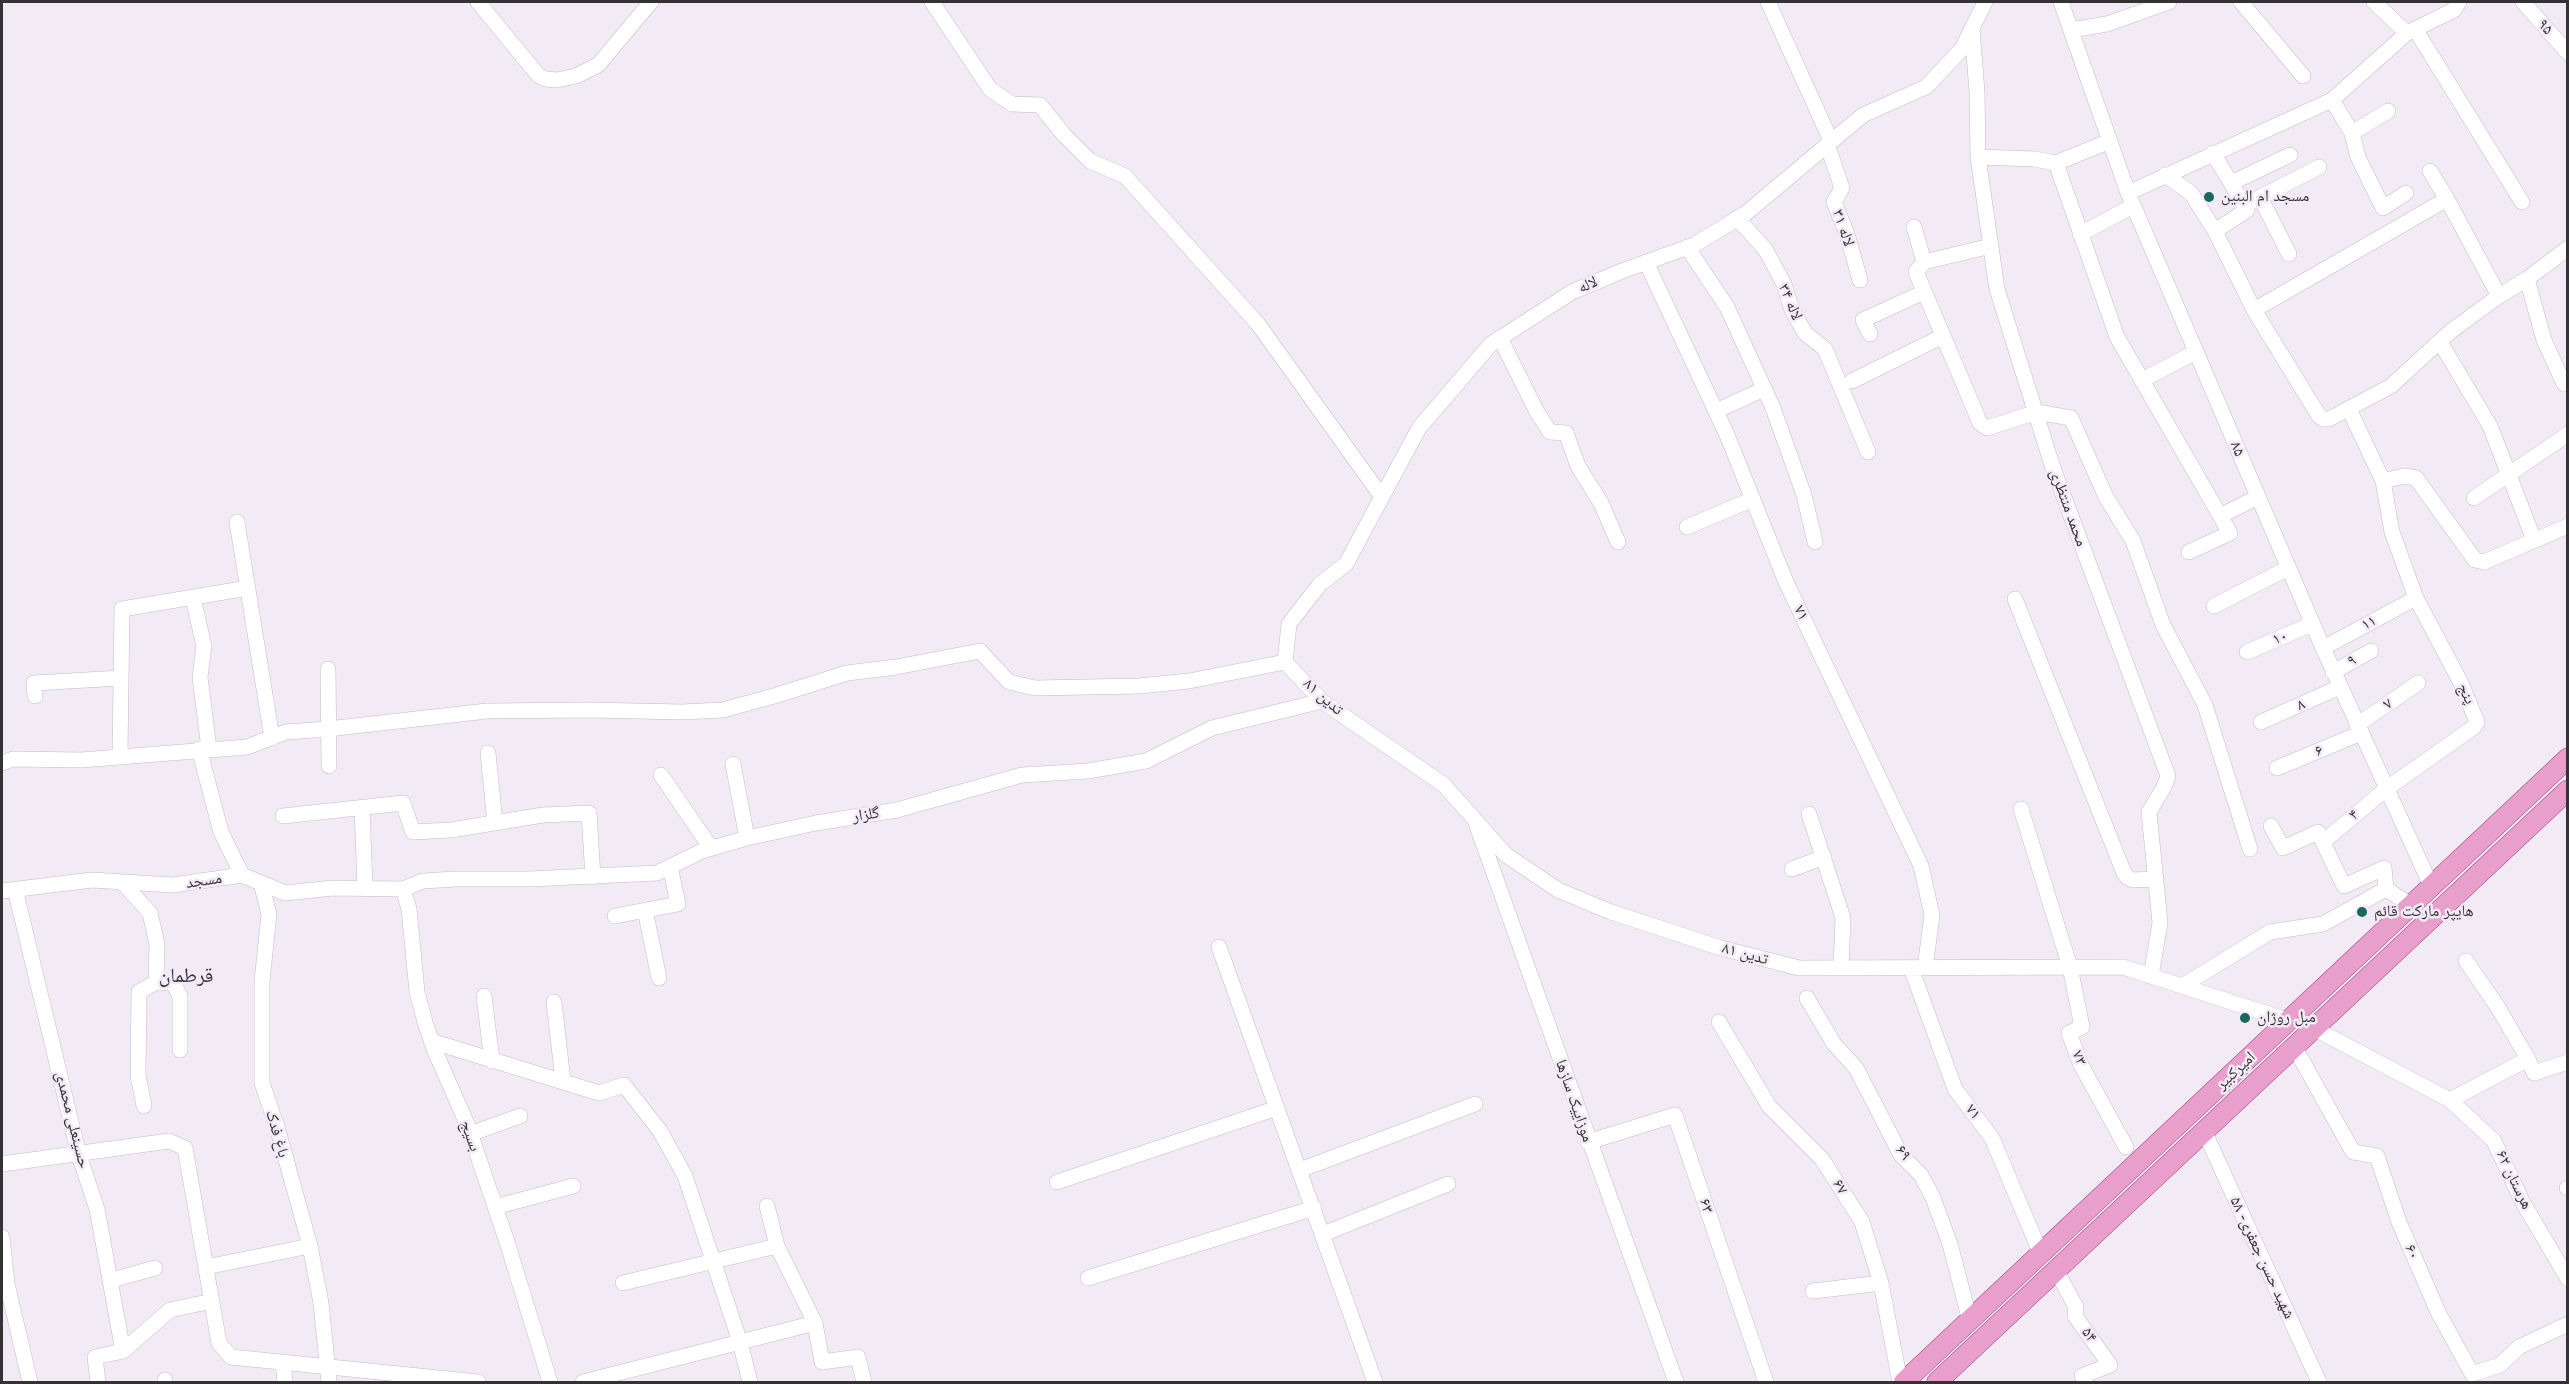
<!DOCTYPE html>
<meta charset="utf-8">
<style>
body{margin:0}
#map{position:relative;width:2569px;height:1384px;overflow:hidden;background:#f2eaf5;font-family:Helvetica,sans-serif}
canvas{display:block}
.frame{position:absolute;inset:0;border:3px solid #353236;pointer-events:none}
</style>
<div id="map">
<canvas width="2569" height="1384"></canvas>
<div class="frame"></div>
</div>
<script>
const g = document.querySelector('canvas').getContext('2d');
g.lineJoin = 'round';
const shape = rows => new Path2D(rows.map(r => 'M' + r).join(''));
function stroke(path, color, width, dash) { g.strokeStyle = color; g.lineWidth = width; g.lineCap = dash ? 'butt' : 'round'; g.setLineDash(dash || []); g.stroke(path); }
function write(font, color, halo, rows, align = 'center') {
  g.font = font + ' Helvetica,"Noto Naskh Arabic",sans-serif'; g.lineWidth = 5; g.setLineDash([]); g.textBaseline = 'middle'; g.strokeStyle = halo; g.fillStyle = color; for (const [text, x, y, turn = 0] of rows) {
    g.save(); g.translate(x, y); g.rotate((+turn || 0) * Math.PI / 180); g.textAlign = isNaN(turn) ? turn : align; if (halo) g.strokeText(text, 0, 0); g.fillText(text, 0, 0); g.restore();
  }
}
const minor = shape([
 [478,2,538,75,545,79,557,80,576,76,598,65,651,2],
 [932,2,990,89,1012,104,1040,105,1064,135,1090,161,1125,176,1258,324,1382,497],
 [1768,2,1831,141],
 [2061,2,2128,193,2323,648,2432,888],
 [2241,2,2303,76],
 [2374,2,2407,33],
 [2523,2,2568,53],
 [1972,28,1977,92,1978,157,1997,289,2052,465,2168,776,2164,787,2149,812,2160,923,2151,976],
 [2415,29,2522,202],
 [2071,30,2107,24,2169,2],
 [2332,100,2352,133,2358,157,2383,208,2406,193],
 [2352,133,2388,111],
 [1827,144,1842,188,1834,202,1847,234,1860,280],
 [2213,153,2247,210,2215,231],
 [1978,157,2034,159,2056,163,2110,141],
 [2056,163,2117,337,2230,533,2189,552],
 [2165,175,2191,193,2215,231,2254,310,2319,416,2323,419,2329,419,2391,386,2451,331,2499,296],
 [2231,183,2290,155],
 [2128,193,2332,100,2407,33,2454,10,2459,2],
 [2260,197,2289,254],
 [2447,199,2499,296,2527,279],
 [2245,205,2319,167],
 [1737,218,1765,249,1784,284,1792,310,1805,333,1825,349,1868,452],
 [1914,227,1924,262,1916,272,1980,423,1987,428,2037,412,2071,418,2106,497,2133,541,2163,625,2205,705,2250,849],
 [2080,234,2133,206],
 [1687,247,1727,307,1773,408,1804,495,1815,542],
 [1646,262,1727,435,1786,582,1921,866,1932,915,1925,968],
 [1924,262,1991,246],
 [2254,310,2447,199,2430,171],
 [1870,334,1863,320,1924,292],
 [1500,338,1537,412,1550,432,1566,433,1578,466,1601,503,1618,542],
 [2440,342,2490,426,2534,540],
 [2142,380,2196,352],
 [1852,381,1943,336],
 [2564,384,2544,340,2527,279,2568,248],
 [2349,409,2383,481],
 [1716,411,1764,389],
 [2474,498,2568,434],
 [2220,516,2258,497],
 [237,522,272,738],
 [1687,527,1753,499],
 [193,598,204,646,200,677,209,749],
 [2015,599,2124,873,2128,878,2133,880,2156,879],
 [2214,606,2288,568],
 [2323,648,2416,598],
 [2247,652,2312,624],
 [1285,662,1322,701,1444,785,1506,855,1558,890,1611,912,1721,948,1799,968,2123,967,2290,1021],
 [1285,662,1289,624,1320,584,1346,564,1419,428,1491,344,1572,292,1622,271,1694,245,1745,214,1863,115,1926,87,1962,49,1985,2],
 [328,669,329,766],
 [2333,672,2371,651],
 [35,696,34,683,121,678],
 [2261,722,2340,687],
 [2357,725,2418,683],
 [199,749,221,832,242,875],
 [488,753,495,823],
 [120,756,122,609,248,588],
 [2,763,13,759,81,760,247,747,286,732,328,729,487,711,590,710,682,712,723,710,774,696,847,673,896,667,980,651,1009,682,1035,688,1139,686,1189,681,1285,662],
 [733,764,747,838],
 [2277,768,2361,733],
 [661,775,711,848],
 [362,807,365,888],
 [2021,809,2070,967,2082,1027,2069,1033,2081,1065,2126,1147],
 [1809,814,1843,918,1841,968],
 [283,816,403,803,413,832,451,830,543,815,589,813,593,877],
 [1477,826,1676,1382],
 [2271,826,2283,848,2318,832,2344,886,2384,868,2386,889],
 [2323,842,2386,789,2474,727,2477,722,2461,683,2416,598,2392,532,2383,481,2404,476,2416,478,2475,560,2484,562,2568,526],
 [1792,869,1824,857],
 [122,882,150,913,157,944,156,982],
 [261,883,269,914,262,981,262,1083,277,1127,310,1246,321,1303,329,1382],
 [15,889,79,1155,97,1209,123,1351],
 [403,889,409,909,417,992,425,1022,434,1049,467,1124,507,1242,550,1382],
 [2,891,92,880,173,885,242,875,285,893,333,888,403,889,423,881,456,879,529,879,657,873,702,851,747,838,816,823,897,810,1022,775,1088,771,1146,761,1212,728,1322,701],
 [645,910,659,978],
 [615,916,678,904,670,866],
 [1219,947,1375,1382],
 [2466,961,2497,1006,2528,1059],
 [1911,968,1955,1089,1992,1138,2041,1254],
 [2182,986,2270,932,2323,924,2386,889,2412,906],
 [484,996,492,1061],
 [1807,998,1834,1044,1856,1068,1901,1155,1921,1175,1933,1198,1950,1244,1970,1321],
 [554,1002,563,1081],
 [1719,1022,1769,1106,1822,1159,1862,1222,1881,1283,1900,1382],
 [2315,1029,2450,1100,2494,1141,2522,1201,2568,1279],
 [431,1041,599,1093,624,1085,660,1131,685,1176,740,1342,750,1382],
 [2295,1048,2353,1152,2377,1156,2399,1222,2438,1312,2472,1374,2500,1365,2519,1347,2568,1324],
 [2450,1100,2528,1059,2534,1073,2568,1062],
 [144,1106,138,1075,139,992,156,982,173,983,180,996,180,1050],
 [2205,1133,2319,1382],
 [470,1134,520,1116],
 [1588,1142,1675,1115,1766,1382],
 [2,1164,169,1141,185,1148,219,1343,231,1357,478,1382],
 [1300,1170,1475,1104],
 [1057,1182,1277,1108],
 [2567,1188,2568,1188],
 [767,1206,777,1246,815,1323,822,1362,858,1357,864,1382],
 [495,1207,573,1186],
 [1323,1234,1448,1184],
 [2,1237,7,1284,2,1288],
 [206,1267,310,1246],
 [2057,1272,2076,1307,2075,1316,2110,1365,2082,1376,2085,1382],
 [1088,1278,1314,1208],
 [112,1280,155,1268],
 [623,1283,777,1246],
 [7,1284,30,1382],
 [1813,1291,1881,1283],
 [283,1363,285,1382],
 [165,1380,165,1382],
 [98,1382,95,1357,123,1351,170,1310,212,1301],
 [583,1382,815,1323]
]);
const major = shape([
 [1904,1382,2568,758],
 [1937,1382,2568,790]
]);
const markers = [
 [2209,197,6,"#1c6861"],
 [2362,912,6,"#1c6861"],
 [2245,1018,6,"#1c6861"]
];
const streetNames = [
 ["۹۵",2545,27,49],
 ["لاله ۳۱",1843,228,71],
 ["لاله",1588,285,-23],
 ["لاله ۳۴",1790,302,67],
 ["۸۵",2237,449,67],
 ["محمد منتظری",2068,508,70],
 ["۷۱",1801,613,64],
 ["۱۱",2369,623,-28],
 ["۱۰",2280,638,-23],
 ["۹",2352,661,-29],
 ["پنج",2466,694,64],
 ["تدین ۸۱",1323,697,41],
 ["۷",2388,704,-34],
 ["۸",2301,705,-23],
 ["۶",2319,751,-23],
 ["گلزار",866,815,-9],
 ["۴",2354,815,-40],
 ["مسجد",204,881,-8],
 ["تدین ۸۱",1745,954,15],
 ["۷۳",2079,1058,68],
 ["امیرکبیر",2236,1071,-43],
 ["موزاییک سازها",1574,1101,71],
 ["۷۱",1973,1112,53],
 ["حسینعلی محمدی",72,1120,76],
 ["باغ فدک",277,1134,74],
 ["بسیج",470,1136,70],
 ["۶۹",1903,1153,55],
 ["هرستان ۶۲",2514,1180,64],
 ["۶۷",1840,1187,58],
 ["۶۳",1706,1206,71],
 ["۶۰",2412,1252,66],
 ["شهید حسن جعفری- ۵۸",2262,1258,65],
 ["۵۴",2089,1335,55]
];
const poiNames = [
 ["مسجد ام البنین",2221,197],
 ["هایپر مارکت قائم",2374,912],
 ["مبل روژان",2257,1018]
];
const quarterNames = [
 ["قرطمان",186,976]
];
stroke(minor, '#c4bcc6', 16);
stroke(major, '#a04f81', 21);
stroke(minor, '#fff', 15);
stroke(major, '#e99fcc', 20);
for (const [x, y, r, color] of markers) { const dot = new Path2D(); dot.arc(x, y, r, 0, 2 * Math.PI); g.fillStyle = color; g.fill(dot); stroke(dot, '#f2eaf5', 2); }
write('16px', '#353236', '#f2eaf5', streetNames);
write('16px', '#353236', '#f2eaf5', poiNames, 'left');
write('20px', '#353236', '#f2eaf5', quarterNames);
</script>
